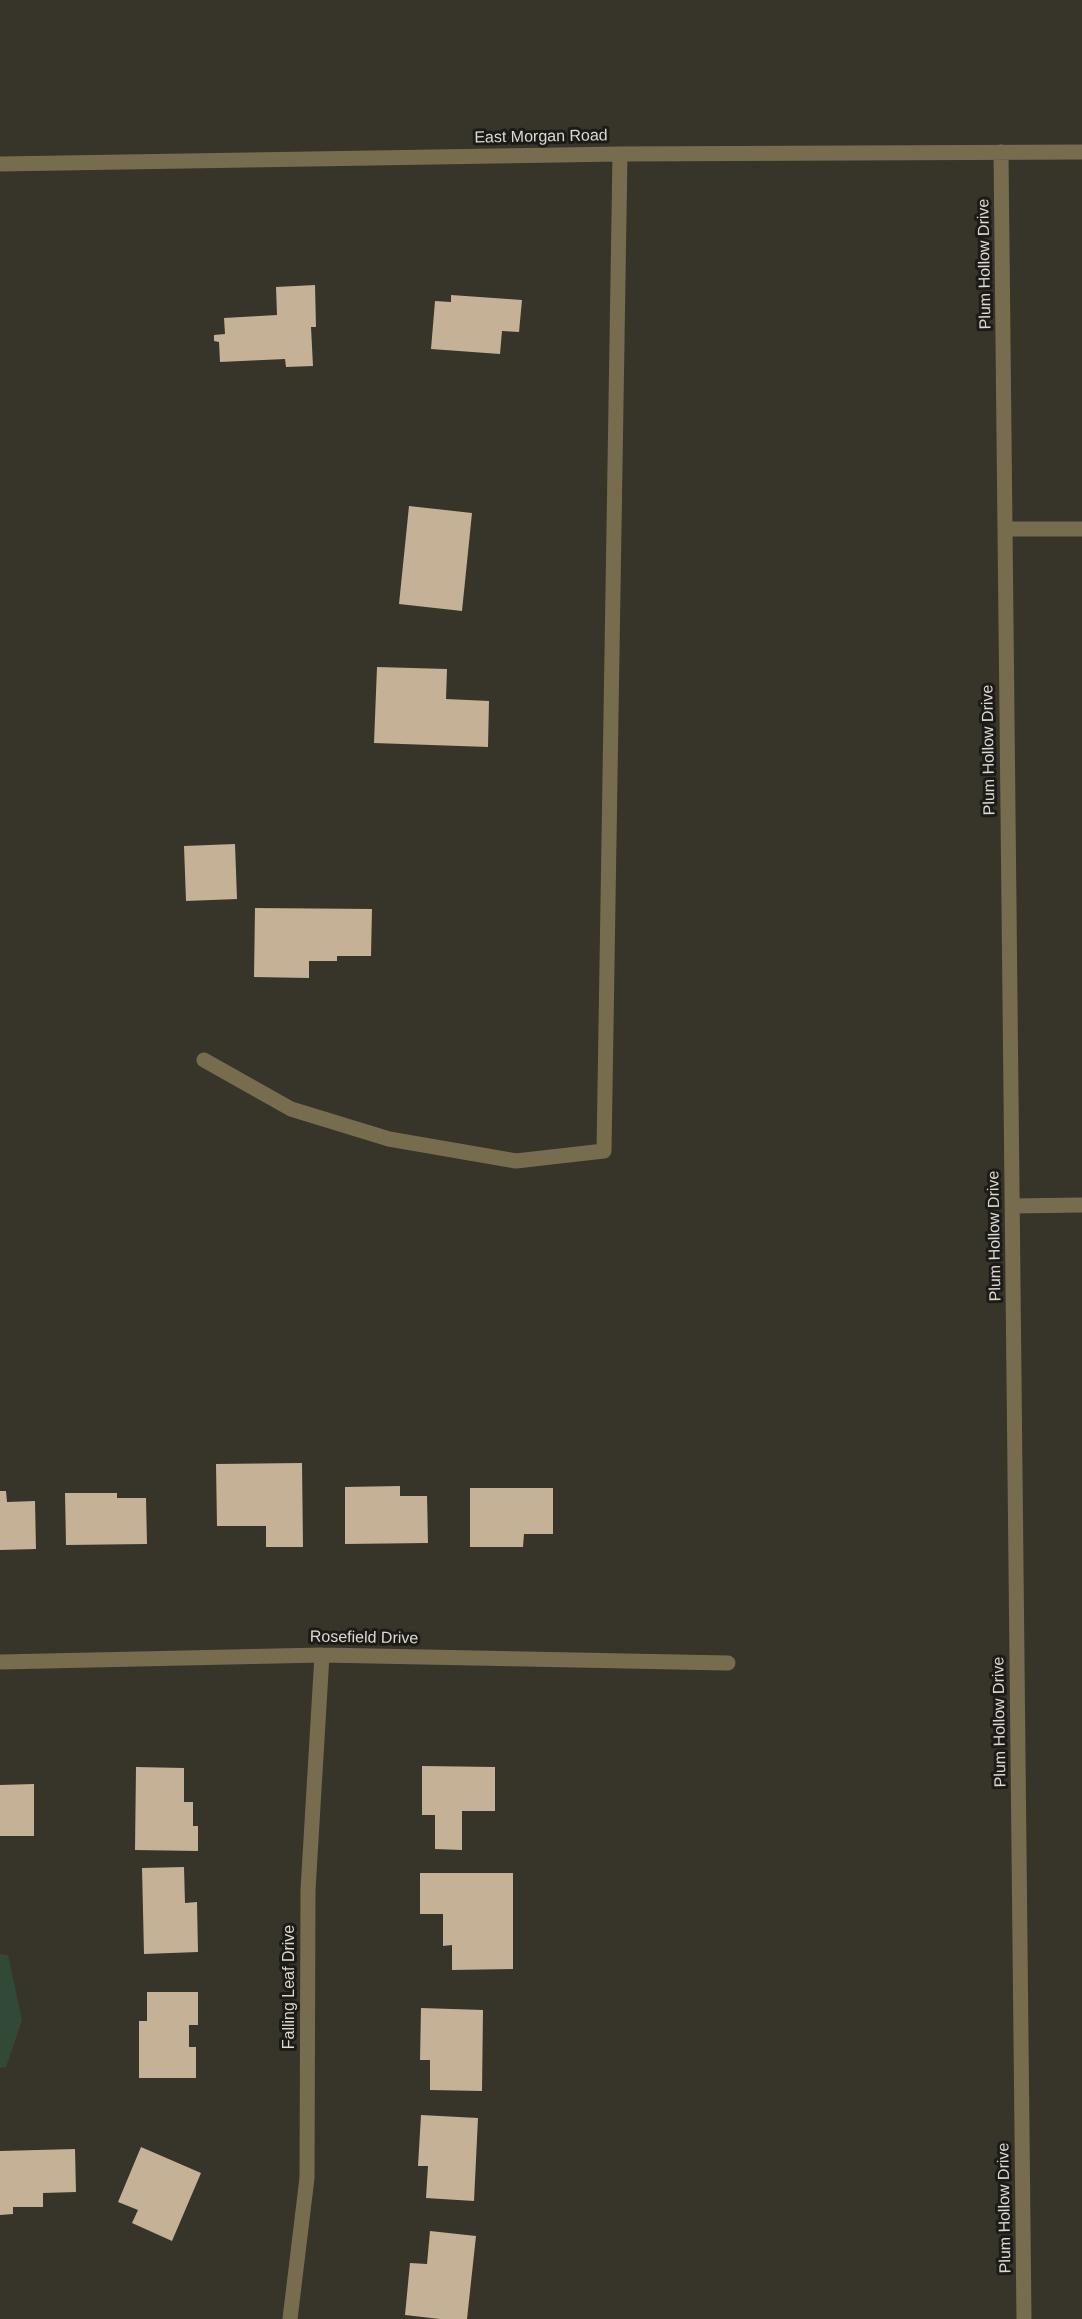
<!DOCTYPE html>
<style>
body{margin:0}
canvas{display:block;background:#373429}
</style>
<canvas width="1082" height="2319"></canvas>
<script>
const g = document.querySelector('canvas').getContext('2d');
g.lineJoin = 'round';
function paint(path, color) { g.fillStyle = color; g.fill(path, 'evenodd'); }
const shape = rows => new Path2D(rows.map(r => 'M' + r).join(''));
function stroke(path, color, width, dash) { g.strokeStyle = color; g.lineWidth = width; g.lineCap = dash ? 'butt' : 'round'; g.setLineDash(dash || []); g.stroke(path); }
function write(font, color, halo, rows, align = 'center') {
  g.font = font + ' Helvetica,sans-serif'; g.lineWidth = 6; g.setLineDash([]); g.textBaseline = 'middle'; g.strokeStyle = halo; g.fillStyle = color; for (const [text, x, y, turn = 0] of rows) {
    g.save(); g.translate(x, y); g.rotate((+turn || 0) * Math.PI / 180); g.textAlign = isNaN(turn) ? turn : align; if (halo) g.strokeText(text, 0, 0); g.fillText(text, 0, 0); g.restore();
  }
}
const green = shape([
 [0,1954,8,1955,22,2020,6,2067,0,2068]
]);
const building = shape([
 [315,285,316,327,311,327,313,366,286,367,285,359,220,362,219,342,214,341,214,335,225,334,224,318,277,315,276,287],
 [451,295,522,300,519,332,502,331,500,354,431,349,435,301,451,302],
 [409,506,472,513,462,611,399,604],
 [377,667,447,669,446,699,489,701,488,747,374,743],
 [235,844,237,899,186,901,184,846],
 [255,908,372,909,371,956,337,956,337,961,309,961,309,978,254,977],
 [302,1463,303,1547,266,1547,266,1526,217,1526,216,1464],
 [400,1486,400,1496,427,1496,428,1543,345,1544,345,1487],
 [470,1488,553,1488,553,1534,524,1534,523,1547,470,1547],
 [0,1491,6,1491,7,1502,35,1501,36,1549,0,1550],
 [65,1493,117,1493,117,1498,146,1498,147,1544,66,1545],
 [422,1766,495,1767,495,1811,462,1811,462,1850,435,1849,435,1815,422,1815],
 [136,1767,184,1768,184,1802,193,1802,193,1826,198,1826,198,1851,135,1850],
 [34,1784,34,1836,0,1836,0,1785],
 [184,1867,185,1903,197,1902,198,1952,144,1954,142,1868],
 [420,1873,513,1873,513,1969,452,1970,452,1945,443,1946,443,1914,420,1914],
 [147,1992,198,1992,198,2025,189,2025,189,2047,196,2047,196,2078,139,2078,139,2021,147,2021],
 [421,2008,483,2010,482,2091,430,2090,430,2060,420,2060],
 [421,2115,478,2118,474,2201,426,2198,428,2166,418,2166],
 [141,2147,201,2173,172,2241,132,2223,138,2210,118,2202],
 [75,2149,76,2192,43,2193,43,2207,13,2207,13,2214,0,2215,0,2151],
 [430,2231,476,2236,467,2319,440,2319,405,2315,410,2263,427,2264]
]);
const minor = shape([
 [1001,152,1024,2319],
 [0,164,620,154,1082,152],
 [1005,529,1082,529],
 [204,1060,291,1109,389,1139,516,1161,604,1151,620,154],
 [1012,1206,1082,1205],
 [0,1662,322,1655,728,1663],
 [290,2319,307,2178,308,1890,322,1655]
]);
const streetNames = [
 ["East Morgan Road",541,137,-1],
 ["Plum Hollow Drive",985,264,-91],
 ["Plum Hollow Drive",989,750,-91],
 ["Plum Hollow Drive",995,1236,-91],
 ["Rosefield Drive",364,1638,1],
 ["Plum Hollow Drive",1000,1722,-91],
 ["Falling Leaf Drive",290,1987,-90],
 ["Plum Hollow Drive",1005,2208,-91]
];
paint(green, '#324938');
paint(building, '#c4b196');
stroke(minor, '#786c4e', 15);
write('16px', '#dbd9d2', '#1d1b17', streetNames);
</script>
